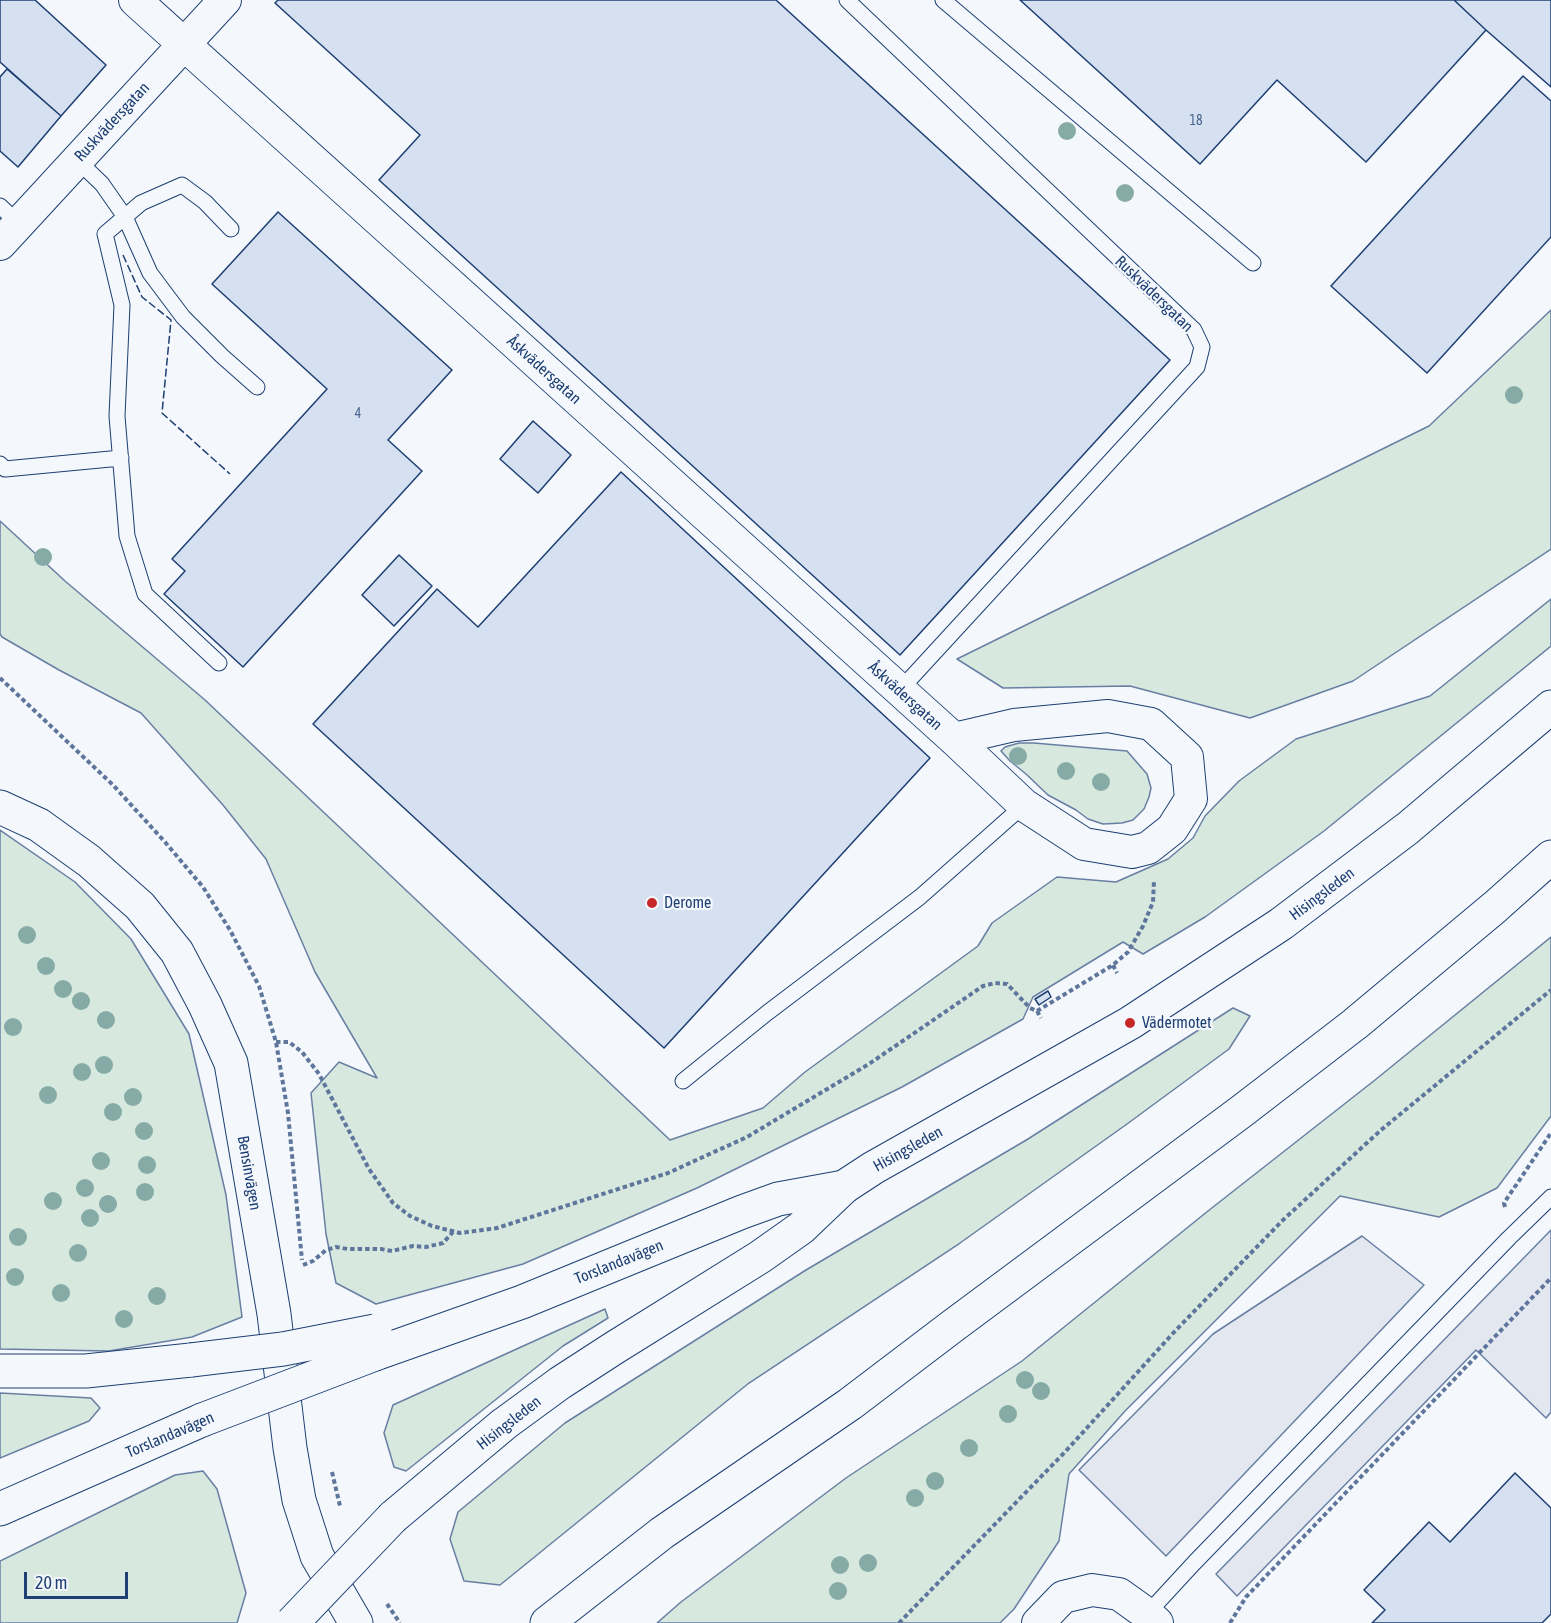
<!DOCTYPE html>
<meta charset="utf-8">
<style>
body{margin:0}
#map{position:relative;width:1551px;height:1623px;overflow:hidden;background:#f4f7fb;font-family:"Asap Condensed",sans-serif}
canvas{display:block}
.scale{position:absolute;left:24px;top:1572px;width:104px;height:27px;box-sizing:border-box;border:3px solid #1d3f73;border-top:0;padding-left:8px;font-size:18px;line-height:21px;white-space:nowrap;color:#1d3f73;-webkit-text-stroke:4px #f4f7fb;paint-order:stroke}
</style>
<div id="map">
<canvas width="1551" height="1623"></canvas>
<div class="scale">20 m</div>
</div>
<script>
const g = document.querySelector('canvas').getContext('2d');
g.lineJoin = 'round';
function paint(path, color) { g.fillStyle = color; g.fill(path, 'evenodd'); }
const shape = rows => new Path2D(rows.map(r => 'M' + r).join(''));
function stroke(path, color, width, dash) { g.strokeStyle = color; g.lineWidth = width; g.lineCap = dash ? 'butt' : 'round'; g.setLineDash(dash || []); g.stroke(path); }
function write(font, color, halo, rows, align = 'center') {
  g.font = font + ' "Asap Condensed",sans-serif'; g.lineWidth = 4.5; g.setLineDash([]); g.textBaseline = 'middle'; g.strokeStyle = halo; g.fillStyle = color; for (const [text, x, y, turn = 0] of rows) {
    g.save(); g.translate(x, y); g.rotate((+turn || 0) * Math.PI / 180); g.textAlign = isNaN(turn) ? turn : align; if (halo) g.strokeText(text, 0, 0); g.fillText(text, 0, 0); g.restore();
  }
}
const green = shape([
 [1551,310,1551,549,1353,681,1250,718,1130,686,1003,688,957,659,1429,426,1551,310],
 [0,521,65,581,205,700,670,1140,763,1108,805,1072,978,946,992,923,1057,877,1116,882,1168,859,1193,838,1205,816,1239,781,1296,739,1430,696,1551,599,1551,646,1324,831,1205,917,1143,954,1123,942,1033,997,1023,1019,902,1087,697,1188,523,1264,376,1304,336,1283,326,1234,311,1093,339,1062,377,1078,315,972,266,859,223,805,141,713,59,670,2,637,0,634,0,521],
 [1019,743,1034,743,1127,751,1147,774,1151,788,1149,797,1144,809,1133,820,1122,823,1103,824,1088,819,1076,810,1048,795,1026,774,1010,761,1001,751,1005,747,1019,743],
 [0,830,75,882,131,939,189,1034,226,1195,242,1317,192,1337,109,1351,0,1349,0,830],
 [1551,937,1551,1116,1497,1188,1439,1217,1340,1196,1125,1411,1069,1474,1059,1541,1014,1609,1000,1623,657,1623,681,1602,846,1478,1022,1361,1208,1211,1375,1080,1551,937],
 [1233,1008,1250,1016,1229,1049,1127,1124,960,1243,749,1383,500,1585,464,1581,450,1539,458,1512,565,1423,806,1270,1028,1139,1233,1008],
 [605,1309,608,1318,563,1346,406,1471,394,1467,384,1433,393,1405,605,1309],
 [0,1393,91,1398,100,1408,89,1421,0,1458,0,1393],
 [203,1471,217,1489,246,1593,237,1623,0,1623,0,1561,175,1475,203,1471]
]);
const parking = shape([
 [1551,1230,1551,1412,1546,1418,1476,1350,1237,1596,1216,1574,1551,1230],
 [1362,1236,1424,1285,1166,1556,1079,1470,1213,1334,1362,1236]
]);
const building = shape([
 [0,0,35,0,106,65,61,116,0,62,0,0],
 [278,0,776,0,1170,360,900,655,379,180,420,135,275,3,278,0],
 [1020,0,1454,0,1486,30,1366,162,1277,80,1200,164,1020,0],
 [1454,0,1551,0,1551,87,1486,30,1454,0],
 [7,69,61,116,18,167,0,151,0,77,7,69],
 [1523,76,1551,101,1551,237,1427,373,1331,286,1523,76],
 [278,212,452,370,388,440,422,471,243,667,164,594,185,571,172,559,327,389,212,284,278,212],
 [533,421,571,455,538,493,500,459,533,421],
 [621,472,930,758,664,1048,313,724,437,589,478,627,621,472],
 [399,555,432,586,394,626,362,595,399,555],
 [1048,991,1051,997,1039,1005,1035,999,1048,991],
 [1515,1473,1551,1508,1551,1614,1542,1623,1372,1623,1385,1610,1364,1590,1429,1522,1450,1542,1515,1473]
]);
const path = shape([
 [0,678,113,785,165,842,203,887,230,930,259,986,276,1042,288,1113,302,1260],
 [1113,965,1117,973],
 [1037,1011,1113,965,1128,952,1143,926,1153,902,1154,881],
 [276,1042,289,1042,302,1052,319,1074,369,1169,393,1203,410,1216,432,1226,460,1233,497,1228,668,1173,747,1137,869,1064,983,986,995,983,1007,984,1030,1008,1037,1011,1041,1018],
 [1505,1207,1504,1203,1551,1133],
 [303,1265,313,1261,326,1250,336,1247,348,1249,381,1249,392,1251,413,1246,426,1247,443,1243,453,1232],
 [332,1472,340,1506],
 [387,1604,400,1623],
 [899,1623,1065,1452,1176,1330,1283,1220,1381,1130,1551,990],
 [1230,1623,1246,1597,1551,1278]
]);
const lane = shape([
 [847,0,1194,330,1202,347,1197,367,899,691],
 [943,0,1253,263],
 [77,160,102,184,125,217,150,273,183,317,222,356,257,387],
 [0,206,19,224],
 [0,464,5,469,121,458],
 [219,663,145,594,127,536,117,416,122,305,105,234,141,203,182,185,205,202,231,229],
 [683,1081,767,1013,920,897,1024,805],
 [1147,1614,1194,1563,1509,1238,1551,1197]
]);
const street = shape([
 [135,0,954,739,1024,805,1084,844,1132,852,1148,848,1172,829,1191,799,1187,757,1151,724,1108,716,1014,725,954,739],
 [0,244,225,0],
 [1038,1623,1063,1597,1092,1590,1119,1594,1147,1614,1157,1623]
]);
const secondary = shape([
 [0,807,39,825,89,861,140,906,177,952,205,1005,231,1063,274,1314,290,1448,299,1500,317,1556,356,1623]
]);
const primary = shape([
 [375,1354,522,1302,742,1212,778,1199,844,1187],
 [0,1371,86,1371,191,1360],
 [0,1509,202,1420]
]);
const highway = shape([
 [393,1517,504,1424,560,1383,614,1348,760,1257,801,1228,844,1187,873,1168,1130,1023,1281,924,1408,828,1551,707],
 [547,1623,662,1533,850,1404,954,1325,1242,1111,1355,1024,1495,907,1551,857]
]);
const primaryBridge = shape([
 [191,1360,283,1349,375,1331],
 [202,1420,375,1354]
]);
const highwayBridge = shape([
 [292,1623,393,1517]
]);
const fence = shape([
 [123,255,142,297,171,320,162,413,230,474]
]);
const trees = [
 [1067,131],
 [1125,193],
 [1514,395],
 [43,557],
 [1018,756],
 [1066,771],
 [1101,782],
 [27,935],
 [46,966],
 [63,989],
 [81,1001],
 [106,1020],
 [13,1027],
 [104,1065],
 [82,1072],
 [48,1095],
 [133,1097],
 [113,1112],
 [144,1131],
 [101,1161],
 [147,1165],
 [85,1188],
 [145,1192],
 [53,1201],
 [108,1204],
 [90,1218],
 [18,1237],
 [78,1253],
 [15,1277],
 [61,1293],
 [157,1296],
 [124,1319],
 [1025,1380],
 [1041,1391],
 [1008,1414],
 [969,1448],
 [935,1481],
 [915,1498],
 [868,1563],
 [840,1565],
 [838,1591]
];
const markers = [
 [652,903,6,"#c62828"],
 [1130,1023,6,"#c62828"]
];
const numberNames = [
 ["18",1196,121],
 ["4",358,414]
];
const streetNames = [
 ["Ruskvädersgatan",112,122,-47],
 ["Ruskvädersgatan",1154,294,44],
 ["Åskvädersgatan",544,370,42],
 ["Åskvädersgatan",905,696,42],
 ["Hisingsleden",1322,894,-37],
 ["Hisingsleden",908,1149,-29],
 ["Bensinvägen",249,1173,80],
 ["Torslandavägen",619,1262,-22],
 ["Hisingsleden",509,1423,-38],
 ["Torslandavägen",170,1435,-23]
];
const poiNames = [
 ["Derome",664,903],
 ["Vädermotet",1142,1023]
];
paint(green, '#d7e8df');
stroke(green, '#687fa3', 1.5);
paint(parking, '#e3e8f0');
stroke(parking, '#687fa3', 1.5);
paint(building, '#d5e0f0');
stroke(building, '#1d3f73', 1.5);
stroke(lane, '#1d3f73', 17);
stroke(street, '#1d3f73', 34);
stroke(secondary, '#1d3f73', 35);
stroke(primary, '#1d3f73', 35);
stroke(highway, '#1d3f73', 35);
stroke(path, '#5e769c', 4, [4.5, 3]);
stroke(lane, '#f4f7fb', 15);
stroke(street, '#f4f7fb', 32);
stroke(secondary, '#f4f7fb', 33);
stroke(primary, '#f4f7fb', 33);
stroke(highway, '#f4f7fb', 33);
stroke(primaryBridge, '#1d3f73', 35, []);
stroke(highwayBridge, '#1d3f73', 35, []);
stroke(primaryBridge, '#f4f7fb', 33);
stroke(highwayBridge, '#f4f7fb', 33);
stroke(fence, '#1d3f73', 1.5, [8, 3]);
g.fillStyle = '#86aba6';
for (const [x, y] of trees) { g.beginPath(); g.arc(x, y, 9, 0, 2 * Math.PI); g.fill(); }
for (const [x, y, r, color] of markers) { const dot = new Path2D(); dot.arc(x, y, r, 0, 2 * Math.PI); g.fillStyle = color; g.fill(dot); stroke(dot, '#f4f7fb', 2); }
write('14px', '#4b6792', null, numberNames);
write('16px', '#1d3f73', '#f4f7fb', streetNames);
write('16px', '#1d3f73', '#f4f7fb', poiNames, 'left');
</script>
